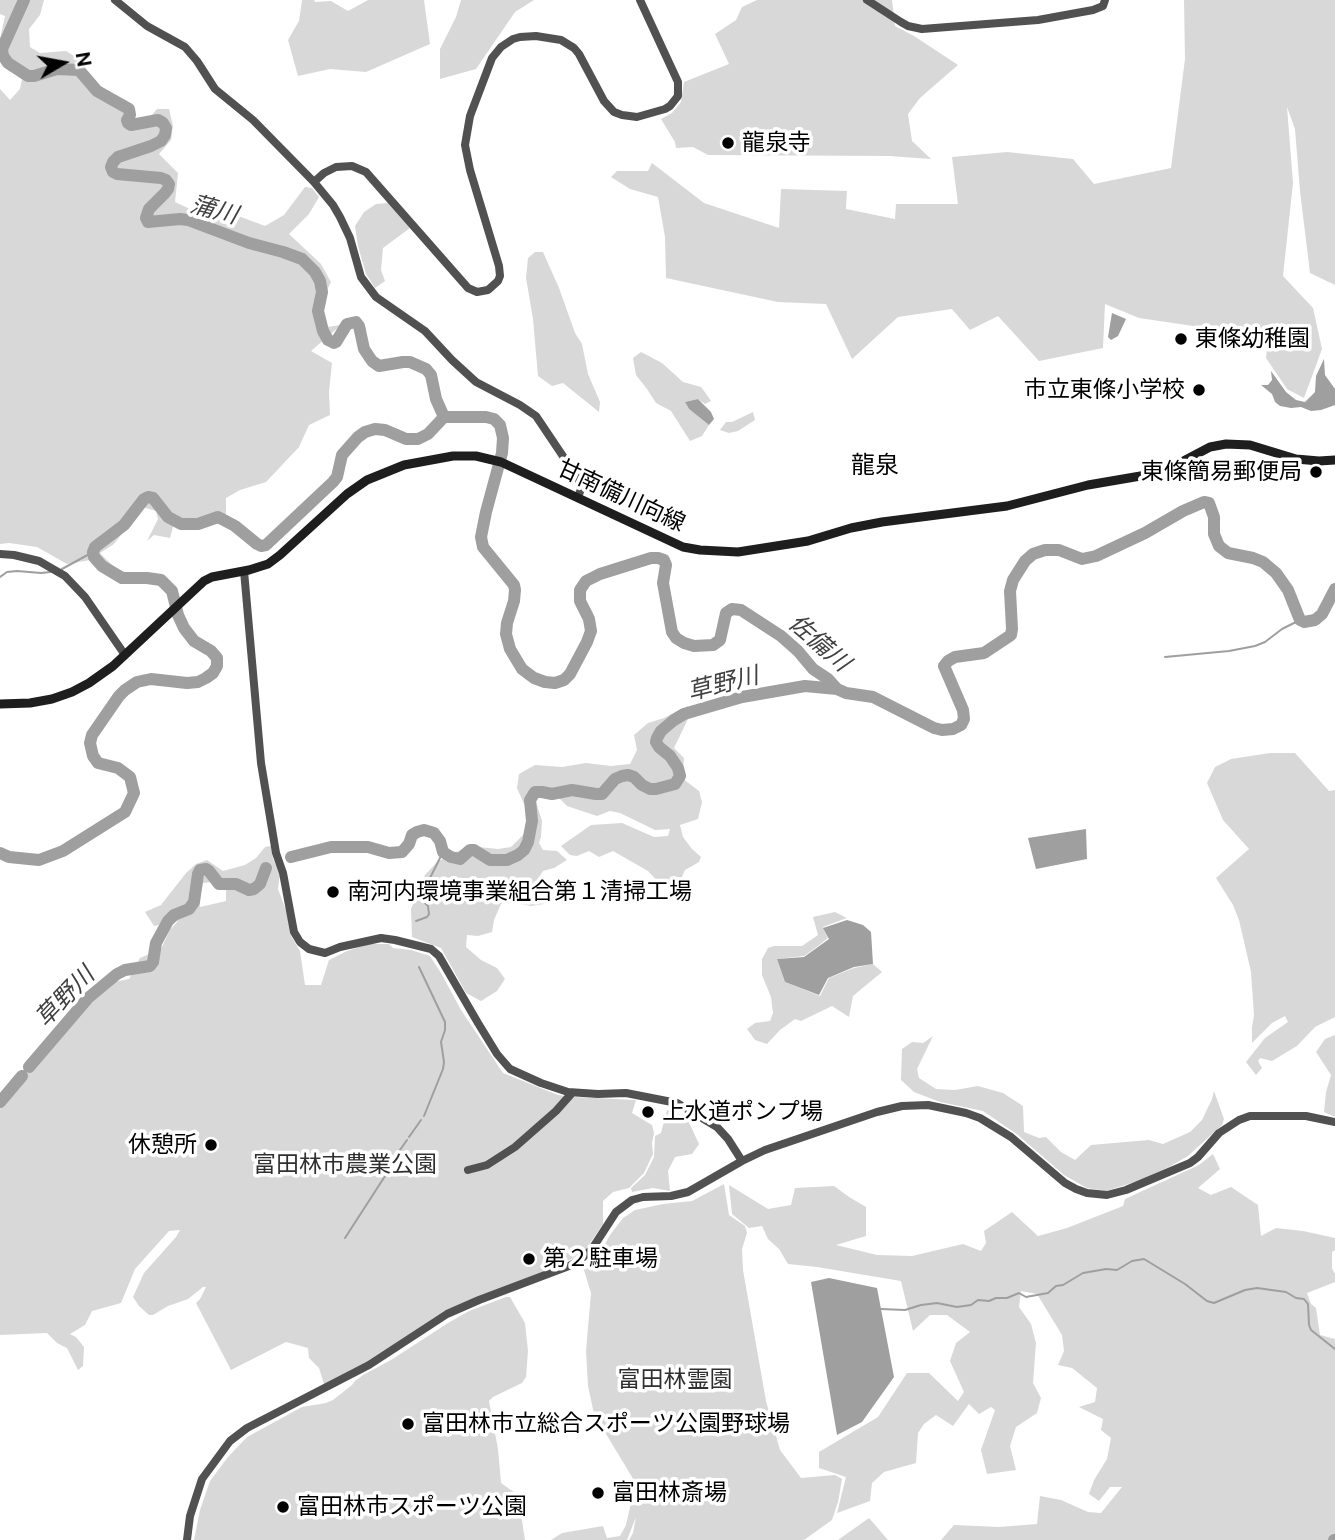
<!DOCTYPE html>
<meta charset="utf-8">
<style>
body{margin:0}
#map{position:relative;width:1335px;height:1540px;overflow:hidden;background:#fff;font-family:"Public Sans",sans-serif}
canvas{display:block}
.north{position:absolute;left:28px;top:28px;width:70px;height:70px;-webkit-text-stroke:5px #fff;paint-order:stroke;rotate:80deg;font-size:19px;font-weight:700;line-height:28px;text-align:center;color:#000}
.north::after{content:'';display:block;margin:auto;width:24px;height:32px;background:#000;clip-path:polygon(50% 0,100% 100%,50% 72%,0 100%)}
</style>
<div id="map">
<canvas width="1335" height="1540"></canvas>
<div class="north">N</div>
</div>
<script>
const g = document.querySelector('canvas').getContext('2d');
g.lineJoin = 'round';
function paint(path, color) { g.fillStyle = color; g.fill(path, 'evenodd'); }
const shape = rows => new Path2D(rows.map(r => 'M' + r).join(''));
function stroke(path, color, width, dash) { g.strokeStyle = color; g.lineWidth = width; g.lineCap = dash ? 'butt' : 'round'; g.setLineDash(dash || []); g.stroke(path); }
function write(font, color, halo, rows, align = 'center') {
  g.font = font + ' "Public Sans","Noto Sans JP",sans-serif'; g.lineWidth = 7; g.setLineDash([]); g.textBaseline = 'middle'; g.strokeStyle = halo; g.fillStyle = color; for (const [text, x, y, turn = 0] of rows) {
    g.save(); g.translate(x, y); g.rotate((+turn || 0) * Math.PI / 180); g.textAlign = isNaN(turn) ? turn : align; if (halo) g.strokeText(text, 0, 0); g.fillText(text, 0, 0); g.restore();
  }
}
const green = shape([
 [0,0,44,0,40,15,29,29,30,47,40,53,66,51,79,59,86,79,125,104,131,126,147,121,157,109,169,109,173,126,171,140,159,154,178,173,175,202,209,218,217,208,265,226,284,215,305,187,312,188,319,197,309,214,289,234,321,264,331,282,322,300,322,319,327,327,341,325,311,351,332,363,329,392,330,415,309,425,299,447,266,482,240,490,226,498,226,517,195,523,175,519,170,538,154,535,147,541,158,519,156,511,142,507,114,544,100,553,115,568,127,573,123,575,110,569,96,559,67,564,37,547,9,543,0,544,0,89,10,100,20,89,22,79,0,58,0,39,5,16,0,14],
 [302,0,314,0,315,2,331,1,348,11,368,0,424,0,430,44,366,72,330,69,298,76,288,40,299,21],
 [461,0,534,0,515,12,476,69,440,79,440,49,456,17],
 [757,0,892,0,895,26,914,36,958,65,920,98,908,114,912,141,931,159,889,156,708,155,693,147,676,148,675,142,661,119,672,113,681,102,684,82,729,64,715,34,736,20,742,7],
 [1184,0,1335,0,1335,285,1310,273,1300,191,1295,129,1287,107,1293,183,1283,276,1313,308,1322,349,1304,398,1287,389,1266,358,1268,337,1139,318,1105,304,1103,348,1039,361,998,316,970,330,952,309,898,317,852,359,826,304,778,302,666,278,665,237,658,197,630,189,611,177,617,171,648,171,652,163,704,203,779,228,781,189,847,191,846,209,895,219,896,204,958,204,952,157,1007,152,1073,159,1094,184,1171,168,1185,59],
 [388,203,410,228,383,248,381,270,385,281,375,288,366,274,358,246,355,226,364,212,376,204],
 [535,252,543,252,559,288,575,333,582,344,588,374,600,402,599,412,563,383,552,386,538,376,533,319,526,278,528,258],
 [641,352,662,363,683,382,701,387,707,395,711,401,705,404,698,399,685,402,689,409,709,425,702,436,690,441,671,411,656,403,647,389,636,375,633,358],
 [753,412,755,420,738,431,729,433,720,430,726,422,732,422],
 [688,706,696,712,690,715,674,748,684,758,682,778,699,791,702,802,698,819,680,825,683,837,692,849,701,857,699,862,685,870,681,879,660,884,648,871,613,851,599,857,589,851,577,856,570,855,561,846,591,825,622,823,654,837,668,836,670,829,655,830,620,813,610,811,597,816,567,806,552,791,541,787,534,795,542,821,541,837,539,843,543,850,557,851,567,860,554,868,543,871,538,879,539,892,544,904,531,906,520,904,510,898,501,904,494,920,492,932,478,936,467,935,466,947,481,960,497,968,505,979,497,991,481,1001,466,993,441,948,412,937,411,909,425,875,437,862,468,846,498,849,511,847,528,830,527,811,517,788,519,774,535,765,562,767,586,763,611,766,630,764,637,750,634,735,648,723,664,718],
 [1270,753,1295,753,1329,791,1335,790,1335,1017,1315,1027,1297,1046,1272,1061,1260,1058,1258,1061,1262,1068,1256,1075,1246,1062,1265,1038,1288,1022,1285,1016,1272,1023,1252,1043,1252,1027,1254,1015,1251,972,1239,920,1233,905,1216,878,1249,849,1223,820,1207,783,1215,767,1231,759],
 [271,846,273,859,280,873,278,889,287,913,291,936,300,951,305,985,321,985,329,960,347,951,368,944,389,944,393,948,411,950,430,956,441,973,461,1010,503,1073,558,1095,574,1097,636,1100,632,1113,652,1125,654,1133,652,1143,653,1154,644,1173,629,1188,613,1192,603,1201,603,1224,584,1252,578,1256,544,1272,444,1311,366,1363,324,1384,319,1368,309,1358,308,1348,286,1342,231,1370,196,1303,200,1299,206,1287,203,1287,188,1299,168,1306,153,1315,149,1315,139,1306,133,1297,144,1273,176,1237,180,1230,169,1231,135,1269,121,1303,92,1311,85,1325,70,1334,76,1337,84,1347,83,1366,78,1370,67,1348,57,1343,47,1333,0,1335,0,1106,89,1000,109,983,129,979,140,958,161,949,170,930,178,921,154,926,145,912,161,905,186,873,196,864,207,860,223,871,245,865,256,858,265,847],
 [213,882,226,890,226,901,200,907,199,901,203,883],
 [835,912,847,918,823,927,828,938,818,946,804,956,777,959,785,982,820,996,829,978,854,968,873,964,882,972,853,996,849,1017,832,1006,801,1021,795,1019,780,1030,767,1044,755,1040,747,1029,755,1023,770,1021,773,1013,771,997,762,975,762,959,768,948,774,946,802,946,818,935,813,917],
 [1335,1035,1335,1117,1324,1112,1326,1092,1331,1075,1316,1052,1325,1039],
 [933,1036,917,1069,919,1078,936,1089,955,1090,978,1086,1003,1093,1023,1106,1024,1132,1039,1138,1046,1137,1061,1152,1075,1160,1091,1145,1149,1140,1163,1144,1190,1132,1202,1120,1212,1099,1214,1091,1224,1119,1222,1125,1188,1156,1169,1167,1141,1180,1106,1191,1087,1188,1064,1175,1018,1135,983,1111,940,1102,914,1092,901,1080,902,1049,912,1042,923,1043],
 [667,1110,686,1116,699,1144,692,1154,675,1157,668,1171,670,1191,653,1188,632,1192,631,1188,645,1175,654,1157,655,1136,661,1133],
 [1213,1154,1220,1169,1198,1188,1211,1195,1231,1187,1258,1205,1261,1236,1276,1228,1303,1231,1335,1238,1335,1250,1332,1252,1332,1268,1335,1274,1335,1282,1307,1293,1311,1304,1316,1308,1320,1335,1335,1339,1335,1540,941,1540,954,1525,999,1527,1037,1524,1040,1496,1061,1500,1088,1512,1101,1513,1122,1487,1110,1487,1099,1501,1089,1494,1094,1480,1107,1459,1111,1438,1101,1430,1103,1419,1079,1407,1095,1402,1097,1388,1072,1368,1058,1365,1064,1351,1062,1335,1037,1294,1021,1291,1019,1307,1031,1324,1036,1343,1033,1383,1041,1398,1037,1413,1016,1427,1010,1446,1016,1470,987,1474,981,1450,995,1410,991,1407,979,1414,969,1404,953,1426,936,1415,924,1424,918,1433,916,1463,884,1472,872,1483,870,1501,837,1513,846,1477,819,1468,819,1452,878,1417,907,1373,929,1373,958,1401,964,1392,950,1361,956,1343,970,1332,947,1315,930,1315,913,1331,901,1281,817,1267,788,1264,779,1249,768,1239,762,1226,749,1228,732,1214,729,1185,768,1209,791,1205,795,1188,834,1186,849,1197,866,1207,866,1236,836,1245,877,1255,912,1256,963,1244,981,1251,986,1243,984,1231,1012,1212,1038,1236,1067,1228,1123,1206,1125,1199,1199,1165],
 [724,1184,729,1215,745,1226,747,1233,742,1249,743,1270,766,1401,780,1450,801,1478,835,1475,842,1479,838,1502,832,1520,804,1540,629,1540,633,1533,636,1517,627,1540,551,1540,562,1533,603,1526,607,1538,620,1536,626,1525,631,1503,637,1495,632,1477,594,1414,588,1386,586,1351,591,1293,583,1267,601,1251,610,1235,623,1218,635,1210,663,1204,692,1201],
 [506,1297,510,1297,525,1323,528,1351,526,1377,522,1383,493,1397,489,1401,498,1449,501,1483,518,1495,525,1540,194,1540,200,1510,210,1481,228,1457,247,1437,302,1407,326,1403,333,1400,352,1385,355,1381,363,1375,391,1360,448,1323,469,1311],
 [869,1518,888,1540,838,1540]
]);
const water = shape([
 [1112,313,1126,319,1118,336,1111,340,1108,337],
 [1324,359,1325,375,1335,389,1335,405,1321,410,1311,411,1301,407,1291,408,1280,406,1275,402,1272,394,1261,385,1268,385,1272,380,1271,371,1286,392,1296,400,1305,402,1315,392,1316,376],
 [698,399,711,412,714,419,709,425,689,409,685,402],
 [1086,829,1087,859,1036,869,1028,838],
 [847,920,863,925,871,932,873,964,854,967,828,978,819,995,785,982,777,959,804,957,829,939,823,928],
 [829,1278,877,1288,894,1377,862,1422,837,1435,811,1282]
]);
const stream = shape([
 [62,569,93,552],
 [0,577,7,572,17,571,41,573,50,572],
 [1165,657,1229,651,1255,646,1265,642,1282,629,1300,620],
 [416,921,427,917,429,914,428,906,420,898,419,894,429,880,443,852],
 [419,967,445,1022,445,1030,441,1042,444,1062,443,1069,424,1116],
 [409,1137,421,1120],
 [390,1164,407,1140],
 [345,1238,387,1173],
 [881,1309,905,1310,921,1305,937,1303,957,1307,971,1305,978,1300,989,1301,996,1298,1007,1298,1019,1293,1026,1297,1048,1293,1056,1286,1063,1285,1083,1273,1106,1269,1117,1270,1132,1261,1144,1259,1185,1284,1207,1301,1214,1303,1245,1290,1257,1288,1286,1292,1296,1298,1304,1299,1308,1304,1309,1325,1311,1330,1335,1349]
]);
const river = shape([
 [24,0,2,49,3,56,8,63,28,76,34,76,57,69,79,70,97,91,129,109,130,115,127,120,128,123,131,125,158,120,163,123,166,128,165,135,161,141,151,146,118,157,113,162,111,167,113,172,117,174,161,178,166,180,169,184,168,189,165,193,149,209,146,218,148,222,180,219,188,220,249,243,283,252,302,259,315,272,320,281,322,292,318,311,323,331,328,340,334,343,336,342,347,324,356,322,359,326,364,349,372,361,379,366,403,362,410,362,426,369,431,375,436,399,444,417],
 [444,417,486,417,494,419,500,425,503,438,502,453,486,512,481,537,483,547,514,585,515,590,514,601,507,623,506,634,510,649,522,669,534,678,545,682,555,683,564,680,570,674,587,642,591,631,589,619,580,601,580,590,586,581,600,574,651,558,658,558,664,560,666,565,663,583,672,632,676,638,684,643,694,646,713,645,720,640,726,613,732,609,741,610,781,636,798,651,813,669,828,679,837,689,846,693,873,697,934,728,942,730,953,729,961,725,964,719,963,710,944,666,948,661,955,657,984,653,1011,635,1012,629,1010,591,1013,580,1025,561,1033,554,1045,550,1059,550,1082,559,1096,556,1145,533,1183,511,1204,502,1209,503,1214,517,1214,534,1219,546,1228,553,1253,558,1263,562,1276,573,1288,590,1300,620,1304,622,1315,620,1322,614,1335,589],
 [0,853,9,857,39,860,63,851,125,812,134,793,130,777,118,768,98,763,93,756,90,743,92,735,119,696,125,690,137,682,151,679,187,683,198,682,206,678,213,673,217,666,217,658,211,651,194,641,184,628,178,615,172,591,161,580,147,578,122,578,102,566,94,557,93,552,95,547,124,525,144,499,148,497,153,498,168,517,181,524,198,524,218,517,235,526,257,544,261,546,266,545,333,482,337,477,342,455,358,437,365,432,375,429,385,430,406,439,418,439,428,434,444,417],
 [291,857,331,847,368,847,389,853,402,852,409,844,412,835,417,832,424,830,434,833,440,841,443,852,451,857,460,859,470,850,474,850,490,860,507,860,518,855,524,850,528,842,532,821,530,800,535,792,542,792,552,794,572,790,596,794,602,794,615,779,622,776,628,775,634,777,642,785,650,789,656,789,675,784,680,776,678,768,670,756,659,747,656,742,657,738,661,731,674,720,684,714,742,697,805,686,837,689],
 [29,1067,88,998,117,974,125,970,150,966,153,962,156,943,168,921,174,915,189,909,194,902,198,874,200,870,206,869,209,871,219,884,236,884,249,890,254,889,260,884,266,868],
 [0,1102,22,1076],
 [1334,1540,1335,1540]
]);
const tertiary = shape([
 [115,0,147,26,185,47,197,61,215,89,253,120,314,182,333,205,340,217,350,238,361,277,376,297,425,331,452,360,476,382,520,405,536,416,579,480,581,489,578,497],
 [867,0,901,22,908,26,922,29,1038,20,1093,10,1103,6,1105,0],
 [314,182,324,173,336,167,352,166,366,172,468,288,477,292,488,290,498,281,500,276,499,266,470,170,465,145,470,116,492,58,501,47,513,39,520,37,536,36,561,40,574,48,579,54,604,101,614,112,622,115,637,117,665,109,670,106,678,96,678,82,640,0],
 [0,554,14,555,39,561,65,576,85,597,125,655],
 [244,571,261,763,276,853,283,873,294,932,300,942,309,949,325,953,340,947,381,938,395,940,431,949,439,956,478,1023,497,1054,510,1069,541,1083,568,1092,598,1094,626,1093,677,1103,717,1127,728,1139,742,1161],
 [468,1170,487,1165,515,1147,556,1111,572,1093],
 [187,1540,190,1516,202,1479,230,1441,247,1428,369,1365,447,1314,479,1300,569,1266,580,1260,592,1249,616,1212,632,1200,643,1197,671,1196,688,1192,742,1161,765,1150,877,1112,902,1106,928,1105,966,1113,980,1118,1011,1137,1065,1183,1076,1189,1087,1193,1107,1195,1126,1190,1190,1163,1198,1157,1219,1133,1239,1120,1250,1116,1306,1116,1335,1122]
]);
const secondary = shape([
 [0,704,30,703,52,699,72,692,89,683,113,666,204,581,212,577,249,570,268,564,280,555,347,494,367,480,404,465,453,456,476,456,501,462,683,547,700,550,738,552,808,541,851,528,882,522,1007,506,1088,485,1158,473,1174,466,1210,447,1226,444,1250,445,1296,459,1319,461,1335,460]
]);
const markers = [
 [728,143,7,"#000"],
 [1181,339,7,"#000"],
 [1199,390,7,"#000"],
 [1316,472,7,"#000"],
 [333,892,7,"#000"],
 [648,1112,7,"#000"],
 [211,1145,7,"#000"],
 [529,1259,7,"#000"],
 [408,1424,7,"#000"],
 [598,1493,7,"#000"],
 [283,1507,7,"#000"]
];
const poiNames = [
 ["龍泉寺",742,143],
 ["東條幼稚園",1195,339],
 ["市立東條小学校",1185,390,"right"],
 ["東條簡易郵便局",1302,472,"right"],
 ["南河内環境事業組合第１清掃工場",347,892],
 ["上水道ポンプ場",662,1112],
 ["休憩所",197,1145,"right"],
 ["第２駐車場",543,1259],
 ["富田林市立総合スポーツ公園野球場",422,1424],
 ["富田林斎場",612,1493],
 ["富田林市スポーツ公園",297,1507]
];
const streetNames = [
 ["甘南備川向線",621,496,25]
];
const parkNames = [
 ["富田林市農業公園",345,1165],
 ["富田林霊園",675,1380]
];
const waterNames = [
 ["蒲川",214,210,15],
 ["佐備川",819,643,41],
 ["草野川",723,684,-14],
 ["草野川",65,997,-46]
];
const neighbourhoodNames = [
 ["龍泉",875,466]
];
paint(green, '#d8d8d8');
paint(water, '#9f9f9f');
stroke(stream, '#9f9f9f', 2);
stroke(river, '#9f9f9f', 12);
stroke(tertiary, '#515151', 8);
stroke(secondary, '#1e1e1e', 9);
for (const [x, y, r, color] of markers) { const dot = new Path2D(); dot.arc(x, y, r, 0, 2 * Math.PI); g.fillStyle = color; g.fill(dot); stroke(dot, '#fff', 2.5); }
write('23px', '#000', '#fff', poiNames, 'left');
write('23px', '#000', '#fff', streetNames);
write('23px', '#2f2f2f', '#fff', parkNames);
write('italic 24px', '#404040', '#fff', waterNames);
write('24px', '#000', '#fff', neighbourhoodNames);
</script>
